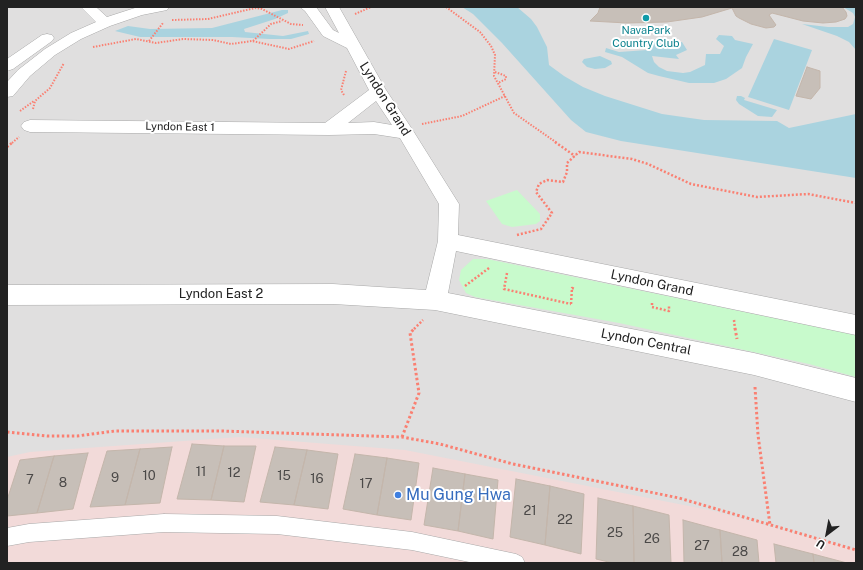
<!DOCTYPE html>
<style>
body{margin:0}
#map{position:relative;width:863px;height:570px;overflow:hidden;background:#f2efe9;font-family:"Public Sans",sans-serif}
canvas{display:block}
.frame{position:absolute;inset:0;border:8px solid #222;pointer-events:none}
.north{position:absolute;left:807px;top:514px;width:40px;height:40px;-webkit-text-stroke:3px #fff;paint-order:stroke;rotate:212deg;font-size:11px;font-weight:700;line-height:16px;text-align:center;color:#222}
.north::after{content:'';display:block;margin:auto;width:14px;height:18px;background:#222;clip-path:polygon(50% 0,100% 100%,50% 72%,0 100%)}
</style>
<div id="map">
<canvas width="863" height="570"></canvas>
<div class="frame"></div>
<div class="north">U</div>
</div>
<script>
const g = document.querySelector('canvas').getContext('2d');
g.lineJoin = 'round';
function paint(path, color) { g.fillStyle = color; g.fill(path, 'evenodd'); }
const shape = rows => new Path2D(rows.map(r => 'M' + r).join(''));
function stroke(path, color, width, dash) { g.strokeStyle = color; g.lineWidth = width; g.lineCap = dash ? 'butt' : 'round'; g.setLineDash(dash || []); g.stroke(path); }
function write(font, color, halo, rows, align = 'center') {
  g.font = font + ' "Public Sans",sans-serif'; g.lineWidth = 4; g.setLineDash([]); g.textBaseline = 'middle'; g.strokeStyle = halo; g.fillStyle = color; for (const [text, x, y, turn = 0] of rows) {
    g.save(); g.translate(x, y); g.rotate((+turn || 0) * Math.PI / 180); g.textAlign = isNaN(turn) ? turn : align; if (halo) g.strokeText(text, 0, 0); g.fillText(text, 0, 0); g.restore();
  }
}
const residential = shape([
 [7,7,856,7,856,563,7,563]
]);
const commercial = shape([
 [240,437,405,450,714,511,856,550,856,563,7,563,7,457,30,452]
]);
const park = shape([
 [517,190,540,214,540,221,536,224,512,227,502,224,486,201],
 [473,259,487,259,856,335,856,377,809,364,619,323,475,297,466,293,459,280,461,270]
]);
const water = shape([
 [462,7,517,7,531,19,537,27,547,47,549,65,564,76,583,87,605,96,662,114,704,120,777,121,789,128,856,114,856,178,621,141,586,132,571,120,502,43,473,14],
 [843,7,856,8,856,50,849,42,837,36,802,24,828,27,848,27,853,24,855,17,853,13],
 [282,10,288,10,288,13,275,19,244,29,245,32,283,36,308,31,309,34,291,39,269,39,232,37,140,37,115,31,128,26,150,29,212,28],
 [719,35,732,36,735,40,753,44,746,57,742,68,726,79,714,83,689,83,659,76,648,73,622,57,605,52,606,48,619,52,647,50,647,47,644,43,682,42,687,50,676,55,679,59,652,56,654,62,659,67,667,71,683,73,690,72,705,65,706,54,720,54,724,46,716,39],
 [774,39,812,50,789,110,748,97],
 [600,56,611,61,612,64,605,68,595,69,587,67,582,62,584,59],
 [737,96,741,96,745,98,744,100,777,110,772,117,758,116,739,104,736,100]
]);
const building = shape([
 [600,7,842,7,846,12,847,16,845,19,836,22,823,23,803,21,772,13,769,15,776,25,774,27,766,28,751,24,739,18,736,16,732,8,702,17,667,22,627,23,590,21,598,13,600,7],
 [807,67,820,71,820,88,811,99,796,96,807,67],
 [192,444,224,446,211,500,177,499,192,444],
 [224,446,256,446,244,502,211,500,224,446],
 [172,447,160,503,125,505,140,449,172,447],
 [275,447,307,450,294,505,260,502,275,447],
 [140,449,125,505,90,507,107,451,140,449],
 [307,450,338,454,328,509,294,505,307,450],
 [88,453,73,509,37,513,54,456,88,453],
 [355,454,387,458,377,515,343,509,355,454],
 [54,456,37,513,7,516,7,500,20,460,54,456],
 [387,458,419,463,411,520,377,515,387,458],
 [433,468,465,474,458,531,424,525,433,468],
 [465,474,498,480,493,539,458,531,465,474],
 [516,479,550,486,545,545,510,537,516,479],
 [550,486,584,494,581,554,545,545,550,486],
 [598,498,633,506,634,563,613,563,596,559,598,498],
 [633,506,669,515,671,563,634,563,633,506],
 [683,520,720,530,722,563,684,563,683,520],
 [720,530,757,540,759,563,722,563,720,530],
 [774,544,813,554,814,563,776,563,774,544],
 [813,554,847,563,814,563,813,554]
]);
const pathFar2 = shape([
 [446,7,480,32,491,46,495,55,494,76,514,113,557,143],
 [355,14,371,7],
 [172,20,208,19,255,8,262,9,291,24,303,25],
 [149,41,163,23],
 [253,41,271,24,282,21],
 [93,47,136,39,156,43,183,39,213,40,231,44,252,41,289,49,314,41],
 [495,72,506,76,506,79,498,83],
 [344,95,341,90,346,71],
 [33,109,35,101,50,88,64,63],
 [20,111,34,101],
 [422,124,462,116,505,96],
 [12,143,19,137]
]);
const pathFar1 = shape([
 [555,142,575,156],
 [7,147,13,142],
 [517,235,541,229,552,213,536,192,539,184,547,180,563,182,567,172,567,163,579,152,632,159,648,164,691,184,757,197,808,194,856,203],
 [507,273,504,289,571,304],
 [465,286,489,268],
 [652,303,652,307,669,311,669,306],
 [571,304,572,288,575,289],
 [734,320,735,329],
 [414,329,423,320]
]);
const path = shape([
 [735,328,737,339],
 [755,387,758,435,770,525],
 [7,432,48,436,77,436,115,431,222,431,402,437,440,444,513,464,679,498,856,550],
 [402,437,419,393,410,333,415,328]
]);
const service = shape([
 [164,514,277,516,412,532,516,554,522,557,525,563,474,563,412,550,277,534,164,532,29,542,7,546,7,528,29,524,164,514]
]);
const minor = shape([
 [81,7,96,7,107,17,138,7,169,7,167,10,142,15,110,26,81,39,55,55,30,76,13,96,7,97,7,82,18,70,45,49,71,33,96,22,81,7],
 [300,7,316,7,333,30,339,33,325,7,339,7,386,90,412,129,459,204,458,235,856,315,856,335,456,251,448,293,754,353,856,378,856,402,754,375,435,310,333,304,7,305,7,285,333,284,426,290,438,241,439,204,400,138,374,134,329,135,30,132,24,130,21,126,24,122,30,120,325,123,369,90,347,48,323,36,305,11,300,7],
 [376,101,392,125,374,122,348,123,376,101],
 [47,34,52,35,54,38,52,41,13,69,7,71,7,59,42,35,47,34]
]);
const markers = [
 [646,18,4,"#0f9aa8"],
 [398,495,4,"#3f7fe0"]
];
const farCulturenames = [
 ["NavaPark",646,31],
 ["Country Club",646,44]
];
const farStreetnames = [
 ["Lyndon East 1",180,127,1]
];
const streetNames = [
 ["Lyndon Grand",385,99,58],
 ["Lyndon Grand",652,283,12],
 ["Lyndon East 2",221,294],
 ["Lyndon Central",646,342,11]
];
const nearNumbernames = [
 ["11",201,472],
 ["12",234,473],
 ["10",149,476],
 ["15",284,476],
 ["9",115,478],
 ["16",317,479],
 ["7",30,480],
 ["8",63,483],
 ["17",366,484],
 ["21",530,511],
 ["22",565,520],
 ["25",615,533],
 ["26",652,539],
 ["27",702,546],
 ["28",740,552]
];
const nearShopnames = [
 ["Mu Gung Hwa",406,495]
];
paint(residential, '#e0dfdf');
paint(commercial, '#f2dad9');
paint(park, '#c8facc');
paint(water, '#aad3df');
paint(building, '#c7bfb8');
stroke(building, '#c4b6ab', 1);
stroke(service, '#a9a9a9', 1);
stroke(minor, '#a9a9a9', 1);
stroke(pathFar2, '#fa8072', 2, [1.5, 1.5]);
stroke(pathFar1, '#fa8072', 2.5, [2, 2]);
stroke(path, '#fa8072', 3, [2.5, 2.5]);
paint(service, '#fff');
paint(minor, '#fff');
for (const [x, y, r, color] of markers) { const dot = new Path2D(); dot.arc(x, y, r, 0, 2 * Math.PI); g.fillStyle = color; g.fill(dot); stroke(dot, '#fff', 1.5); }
write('11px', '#0d838f', '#fff', farCulturenames);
write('11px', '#222', '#fff', farStreetnames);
write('13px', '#222', '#fff', streetNames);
write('13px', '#4b4948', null, nearNumbernames);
write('16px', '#366cbe', '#fff', nearShopnames, 'left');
</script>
